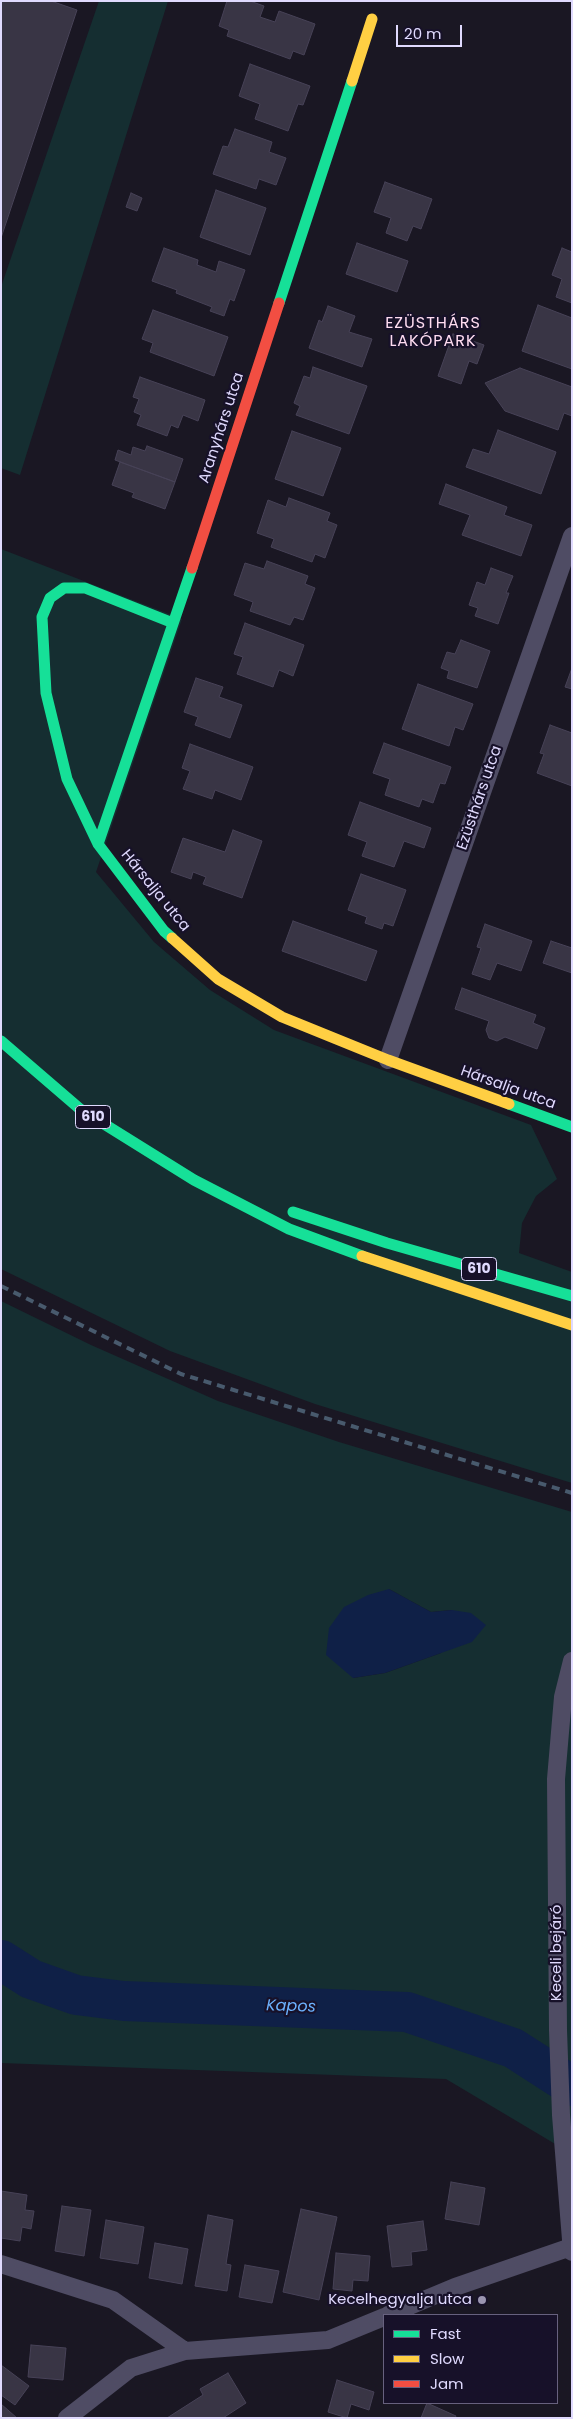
<!DOCTYPE html>
<meta charset="utf-8">
<style>
body{margin:0}
#map{position:relative;width:573px;height:2419px;overflow:hidden;background:#1a1723;font-family:Poppins,sans-serif}
canvas{display:block}
.frame{position:absolute;inset:0;border:2px solid #e0dafe;pointer-events:none}
.legend{position:absolute;left:383px;top:2314px;width:175px;height:90px;box-sizing:border-box;background:#171129;border:1px solid #67617e;margin:0;padding:6px 9px;list-style:none;font-size:15px;color:#e0dafe}
.legend li{display:flex;align-items:center;gap:10px;height:25px}
.legend b{width:25px;border:1px solid #67617e}
.scale{position:absolute;left:396px;top:25px;width:66px;height:22px;box-sizing:border-box;border:2px solid #e0dafe;border-top:0;padding-left:6px;font-size:15px;line-height:18px;white-space:nowrap;color:#e0dafe;-webkit-text-stroke:4px #171129;paint-order:stroke}
</style>
<div id="map">
<canvas width="573" height="2419"></canvas>
<div class="frame"></div>
<ul class="legend">
<li><b style="height:6px;background:#16e098"></b>Fast</li>
<li><b style="height:6px;background:#ffcf43"></b>Slow</li>
<li><b style="height:6px;background:#f24e42"></b>Jam</li>
</ul>
<div class="scale">20 m</div>
</div>
<script>
const g = document.querySelector('canvas').getContext('2d');
g.lineJoin = 'round';
function paint(path, color) { g.fillStyle = color; g.fill(path, 'evenodd'); }
const shape = rows => new Path2D(rows.map(r => 'M' + r).join(''));
function stroke(path, color, width, dash) { g.strokeStyle = color; g.lineWidth = width; g.lineCap = dash ? 'butt' : 'round'; g.setLineDash(dash || []); g.stroke(path); }
function write(font, color, halo, rows, align = 'center') {
  g.font = font + ' Poppins,sans-serif'; g.lineWidth = 4.5; g.setLineDash([]); g.textBaseline = 'middle'; g.strokeStyle = halo; g.fillStyle = color; for (const [text, x, y, turn = 0] of rows) {
    g.save(); g.translate(x, y); g.rotate((+turn || 0) * Math.PI / 180); g.textAlign = isNaN(turn) ? turn : align; if (halo) g.strokeText(text, 0, 0); g.fillText(text, 0, 0); g.restore();
  }
}
const green = shape([
 [99,1,168,1,20,475,1,468,1,287],
 [1,549,182,619,96,872,154,942,210,990,274,1030,531,1125,557,1179,536,1196,522,1223,519,1253,572,1272,572,1483,315,1404,170,1351,1,1269],
 [1,1301,91,1345,218,1401,339,1442,572,1512,572,2154,446,2079,1,2063],
 [389,1589,431,1612,452,1610,441,1653,385,1673,353,1678]
]);
const water = shape([
 [389,1589,431,1612,452,1610,471,1613,486,1625,472,1642,385,1673,353,1678,326,1655,329,1628,344,1607,368,1595]
]);
const river = shape([
 [1,1960,31,1979,76,1995,124,2001,407,2012,513,2048,572,2086]
]);
const building = shape([
 [1,1,51,1,77,10,1,238,1,1],
 [227,1,250,1,264,6,260,17,275,22,279,11,315,24,304,55,293,51,290,59,227,36,229,30,219,26,227,1],
 [250,64,310,86,303,105,298,104,288,131,255,119,260,104,239,96,250,64],
 [235,129,272,142,269,152,286,158,276,185,259,179,256,189,213,174,223,146,228,147,235,129],
 [385,182,432,199,421,229,413,226,407,241,386,233,391,218,374,212,385,182],
 [216,190,266,208,250,255,200,237,216,190],
 [131,193,142,198,137,211,126,207,131,193],
 [357,243,408,261,397,292,346,274,357,243],
 [164,248,198,260,197,265,216,272,219,261,245,270,234,301,230,299,224,316,210,311,212,307,176,293,177,290,152,281,164,248],
 [562,248,572,252,572,303,556,297,562,279,552,275,562,248],
 [538,305,572,318,572,369,522,351,538,305],
 [328,306,355,316,349,332,372,339,362,367,309,348,319,320,322,322,328,306],
 [153,310,228,337,214,376,150,352,153,343,142,339,153,310],
 [453,334,484,345,477,364,469,361,461,384,438,376,453,334],
 [313,367,367,386,349,434,296,415,300,406,294,403,304,376,310,378,313,367],
 [520,368,572,387,572,416,564,413,558,430,505,411,485,383,520,368],
 [140,377,205,400,198,421,183,415,178,428,171,425,167,436,137,425,141,415,134,412,139,399,133,397,140,377],
 [498,430,556,452,541,494,466,467,473,449,489,454,498,430],
 [292,431,341,448,323,496,275,479,292,431],
 [147,446,183,459,175,482,115,460,118,450,131,455,133,447,145,451,147,446],
 [120,462,175,482,165,509,132,497,134,493,112,485,120,462],
 [446,484,507,507,504,515,532,525,521,556,462,535,470,515,439,504,446,484],
 [289,498,330,513,327,521,337,525,325,558,315,554,312,562,271,547,274,539,257,533,268,500,286,507,289,498],
 [267,561,308,576,305,584,315,588,303,620,294,617,290,625,250,611,253,602,234,595,245,563,264,569,267,561],
 [491,568,513,576,506,593,509,593,498,624,475,616,478,608,469,605,477,582,485,585,491,568],
 [245,623,304,645,293,676,279,670,273,687,237,674,243,657,234,654,245,623],
 [461,640,490,651,477,688,447,678,449,671,441,668,447,652,455,654,461,640],
 [572,668,572,689,565,687,572,668],
 [196,678,223,687,219,697,242,705,230,738,195,725,198,717,184,712,196,678],
 [418,684,473,704,463,730,455,727,449,746,402,729,418,684],
 [550,725,572,733,572,786,537,773,544,754,540,753,550,725],
 [384,743,451,767,445,784,440,783,433,803,422,799,419,807,385,795,390,779,373,773,384,743],
 [190,744,253,767,241,800,215,790,212,799,183,789,190,771,182,768,190,744],
 [360,802,431,828,424,848,404,841,394,867,362,856,367,842,348,835,360,802],
 [233,830,262,841,242,898,203,884,206,877,193,872,191,879,171,872,183,838,225,852,233,830],
 [361,874,406,890,393,926,384,923,382,929,365,923,367,917,348,910,361,874],
 [293,921,377,951,366,981,282,951,293,921],
 [485,924,532,941,521,971,497,963,490,980,472,974,481,948,477,947,485,924],
 [551,941,572,948,572,973,543,963,551,941],
 [462,988,536,1015,533,1023,545,1028,537,1049,505,1037,497,1041,489,1038,486,1030,489,1021,455,1009,462,988],
 [451,2182,485,2188,479,2225,445,2219,451,2182],
 [1,2191,27,2195,25,2210,34,2211,31,2229,22,2227,20,2241,1,2238,1,2191],
 [62,2206,91,2210,84,2256,55,2251,62,2206],
 [301,2209,337,2217,319,2300,283,2292,301,2209],
 [208,2215,233,2220,226,2264,231,2265,227,2291,195,2286,208,2215],
 [106,2220,144,2227,138,2264,100,2258,106,2220],
 [423,2221,427,2250,411,2252,412,2265,392,2267,387,2226,423,2221],
 [155,2243,188,2249,182,2284,149,2278,155,2243],
 [336,2253,370,2256,368,2281,353,2280,352,2291,333,2289,336,2253],
 [245,2265,279,2271,272,2303,239,2297,245,2265],
 [31,2345,66,2348,63,2380,28,2377,31,2345],
 [1,2365,29,2386,15,2405,1,2395,1,2365],
 [228,2373,246,2403,223,2418,167,2418,203,2395,200,2389,228,2373],
 [337,2380,374,2392,369,2410,351,2404,347,2418,328,2412,337,2380],
 [427,2403,456,2416,455,2418,421,2418,427,2403],
 [1,2404,17,2418,1,2418,1,2404]
]);
const street = shape([
 [388,1060,572,536],
 [572,1661,563,1697,556,1779,558,2030,561,2115,572,2252],
 [1,2264,113,2300,185,2351],
 [388,2315,455,2287,571,2247],
 [67,2418,131,2368,185,2351,328,2340,384,2317]
]);
const fast = shape([
 [279,303,352,81],
 [98,844,192,568],
 [172,938,164,931,98,844,67,779,46,693,42,617,50,598,64,588,85,588,173,623],
 [1,1041,80,1109,194,1180,289,1229,362,1256],
 [509,1104,572,1127],
 [293,1212,387,1243,572,1296]
]);
const slow = shape([
 [352,81,372,19],
 [172,938,218,979,282,1017,388,1060,509,1104],
 [362,1256,572,1325]
]);
const jam = shape([
 [192,568,279,303]
]);
const rail = shape([
 [1,1286,181,1374,572,1493]
]);
const markers = [
 [482,2300,5,"#9b96b1"]
];
const shields = [
 [93,1117,35],
 [479,1269,35]
];
const shieldNames = [
 ["610",93,1117],
 ["610",479,1269]
];
const streetNames = [
 ["Aranyhárs utca",222,428,-72],
 ["Ezüsthárs utca",480,798,-71],
 ["Hársalja utca",155,891,51],
 ["Hársalja utca",508,1088,20],
 ["Keceli bejáró",557,1953,-90]
];
const poiNames = [
 ["Kecelhegyalja utca",472,2300]
];
const neighbourhoodNames = [
 ["EZÜSTHÁRS",433,324],
 ["LAKÓPARK",433,342]
];
const waterNames = [
 ["Kapos",291,2007,2]
];
paint(green, '#152e31');
paint(water, '#0f2047');
stroke(river, '#0f2047', 40);
paint(building, '#393545');
stroke(building, '#474257', 1);
stroke(street, '#4f4c64', 18);
stroke(fast, '#16e098', 11);
stroke(slow, '#ffcf43', 11);
stroke(jam, '#f24e42', 11);
stroke(rail, '#485a6d', 4, [8, 6]);
for (const [x, y, r, color] of markers) { const dot = new Path2D(); dot.arc(x, y, r, 0, 2 * Math.PI); g.fillStyle = color; g.fill(dot); stroke(dot, '#171129', 2); }
for (const [x, y, w] of shields) { const box = new Path2D(); box.roundRect(x - w / 2, y - 11.5, w, 23, 4); g.fillStyle = '#171129'; g.fill(box); stroke(box, '#e0dafe', 1); }
write('bold 14px', '#e0dafe', null, shieldNames);
write('15px', '#e0dafe', '#171129', streetNames);
write('15px', '#e0dafe', '#171129', poiNames, 'right');
g.letterSpacing = '1px';
write('16px', '#fedcf0', '#171129', neighbourhoodNames);
g.letterSpacing = '0px';
write('italic 16px', '#6bb0fc', '#171129', waterNames);
</script>
